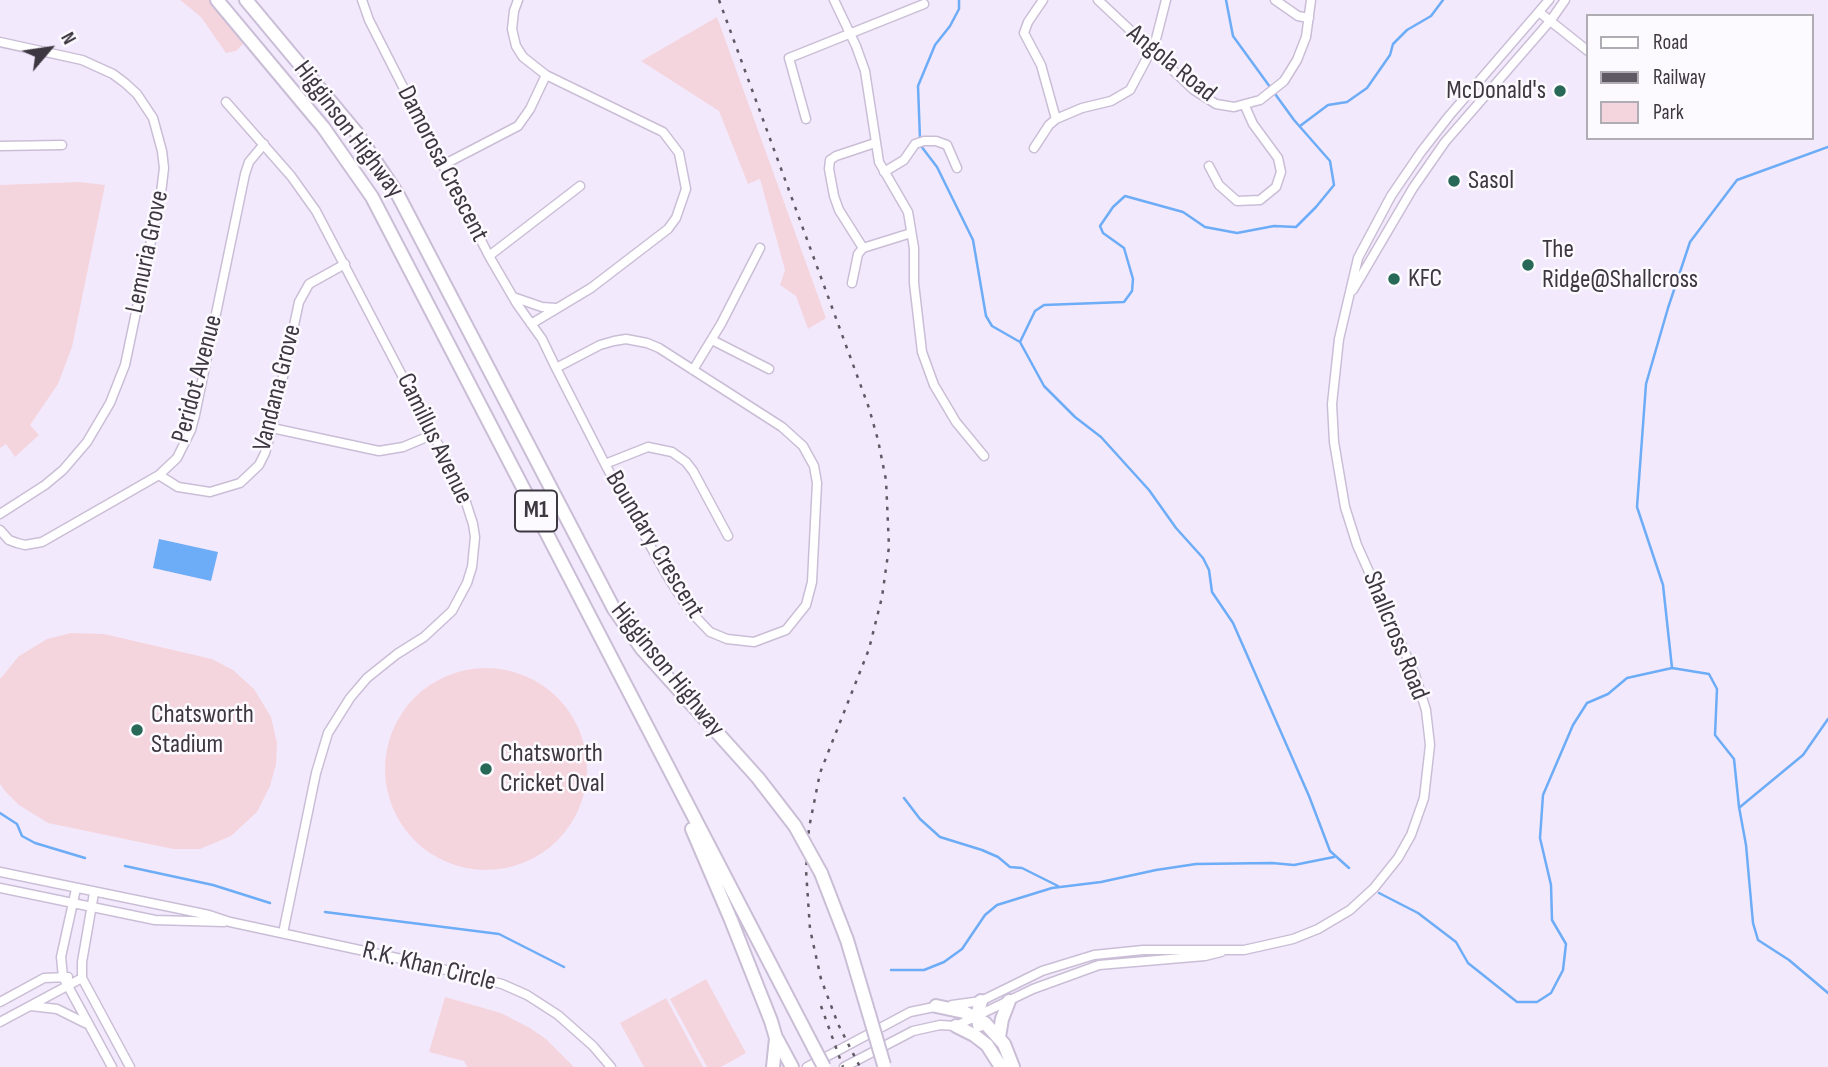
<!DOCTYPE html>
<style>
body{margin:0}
#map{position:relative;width:1828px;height:1067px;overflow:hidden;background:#f3e9fd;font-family:"Sofia Sans Condensed",sans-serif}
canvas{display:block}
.legend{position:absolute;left:1586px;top:14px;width:228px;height:126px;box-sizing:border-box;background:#fcfaff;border:2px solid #afacb3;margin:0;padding:9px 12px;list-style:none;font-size:21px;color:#3c3740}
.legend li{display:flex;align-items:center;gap:14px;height:35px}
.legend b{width:35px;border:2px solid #afacb3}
.north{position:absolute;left:14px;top:14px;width:70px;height:70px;-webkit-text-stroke:5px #fcfaff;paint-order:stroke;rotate:61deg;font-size:19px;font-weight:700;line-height:28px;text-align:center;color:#3c3740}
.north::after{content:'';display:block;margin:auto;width:24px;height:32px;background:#3c3740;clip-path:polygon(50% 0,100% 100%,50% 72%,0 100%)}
</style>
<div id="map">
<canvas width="1828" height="1067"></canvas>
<ul class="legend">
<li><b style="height:9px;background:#fff"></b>Road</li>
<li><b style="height:9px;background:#5f5964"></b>Railway</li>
<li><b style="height:19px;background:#f5d5dd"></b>Park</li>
</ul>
<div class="north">N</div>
</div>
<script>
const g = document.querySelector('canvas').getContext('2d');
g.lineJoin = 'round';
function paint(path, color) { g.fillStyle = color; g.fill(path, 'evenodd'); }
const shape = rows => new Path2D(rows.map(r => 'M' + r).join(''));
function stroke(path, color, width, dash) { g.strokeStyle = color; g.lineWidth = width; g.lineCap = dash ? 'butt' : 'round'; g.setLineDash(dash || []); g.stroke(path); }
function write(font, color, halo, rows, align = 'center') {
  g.font = font + ' "Sofia Sans Condensed",sans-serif'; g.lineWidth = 5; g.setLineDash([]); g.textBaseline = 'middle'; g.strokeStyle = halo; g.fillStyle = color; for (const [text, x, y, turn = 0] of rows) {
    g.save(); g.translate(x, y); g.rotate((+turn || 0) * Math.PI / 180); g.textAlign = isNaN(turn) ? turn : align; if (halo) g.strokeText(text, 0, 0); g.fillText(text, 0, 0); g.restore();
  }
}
const green = shape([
 [180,0,215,0,248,39,236,51,226,53,201,17],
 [717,17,826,318,808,329,796,296,780,285,785,270,760,179,748,184,719,111,641,61],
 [79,182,105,185,72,347,58,384,30,425,39,435,15,457,6,444,0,448,0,185],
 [71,633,104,634,212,659,233,670,254,689,271,717,277,743,276,764,270,786,257,812,231,836,200,849,173,849,48,823,19,805,5,791,0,784,0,679,19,656,47,639],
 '385 769a101 101 0 1 1 202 0a101 101 0 1 1-202 0Z',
 [706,979,746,1053,721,1067,707,1067,670,999],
 [445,997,501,1013,530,1028,546,1039,574,1067,467,1067,464,1061,429,1052],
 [666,998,703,1067,644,1067,620,1023]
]);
const water = shape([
 [159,539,218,552,211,581,153,568]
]);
const stream = shape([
 [1300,126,1328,105,1347,102,1367,88,1390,55,1393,44,1407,30,1431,16,1443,0],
 [920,139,918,86,935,45,950,26,959,9,959,0],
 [921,146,937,167,973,240,986,316,992,326,1020,342,1044,386,1075,417,1101,437,1149,490,1176,528,1203,558,1209,570,1212,592,1233,623,1309,796,1330,851,1349,868],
 [1020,342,1035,311,1044,305,1124,302,1132,291,1133,279,1124,248,1103,233,1100,226,1113,207,1125,196,1183,212,1205,227,1237,233,1274,226,1296,227,1316,207,1334,185,1330,161,1294,120,1233,36,1226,0],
 [1672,668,1663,585,1637,507,1646,384,1668,308,1690,242,1737,180,1828,147],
 [904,798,920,819,940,837,982,850,998,857,1010,867,1022,868,1058,886],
 [1740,807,1803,755,1828,719],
 [0,813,17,824,22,836,35,843,85,858],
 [125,866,213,885,270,903],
 [1379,893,1418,913,1456,942,1468,963,1517,1002,1537,1002,1551,993,1563,970,1566,944,1552,920,1551,885,1540,838,1543,795,1573,725,1587,703,1608,694,1627,678,1672,668,1709,674,1717,689,1715,735,1734,759,1739,807,1746,845,1753,923,1758,940,1789,960,1828,993],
 [325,912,499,934,564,967],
 [891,970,924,970,944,962,962,949,985,915,997,905,1052,888,1101,882,1156,870,1196,864,1272,863,1294,865,1334,857]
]);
const minor = shape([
 [362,0,369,20,489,256,517,304,542,339,556,368,605,464,666,574,689,610,710,632,727,639,754,642,786,630,806,605,812,582,817,483,814,466,803,446,782,427,659,348,647,343,626,339,614,341,600,345,556,368],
 [518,0,514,11,512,29,516,46,523,57,546,75,663,132,679,153,686,189,676,218,668,229,591,288,531,324],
 [834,0,856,46,865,71,879,162,908,212,914,248,914,283,922,352,934,385,956,422,984,456],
 [1043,0,1028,22,1024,33,1041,65,1056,119],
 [1098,0,1194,90,1216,104,1234,107,1260,100,1284,81,1297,60,1306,37,1311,0],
 [1275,0,1298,16,1309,18],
 [1539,12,1588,51],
 [0,42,82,60,113,74,125,83,137,94,153,118,162,151,164,168,161,193,125,365,110,403,87,442,63,470,45,485,0,514],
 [226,102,291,176,316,211,462,490,473,524,475,537,472,567,467,583,452,611,424,637,397,654,367,678,350,698,328,733,316,773,283,933],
 [806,119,789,58,924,4],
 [875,143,836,156,830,160,829,169,834,196,839,210,863,248,911,233],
 [0,146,62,145],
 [1034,148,1049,125,1056,119,1082,108,1111,101,1130,90,1155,43,1166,0],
 [443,165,518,126,530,109,546,75],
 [1209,166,1219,185,1237,201,1260,200,1276,187,1281,172,1278,158,1253,124,1245,106],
 [884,172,904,160,915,144,924,141,936,141,947,145,957,168],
 [489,256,580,186],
 [852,283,858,254,863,248],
 [1353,290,1413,188,1445,142,1551,20,1565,0],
 [513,297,542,307,556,308],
 [712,340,769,369],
 [693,370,721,324,760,248],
 [272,428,379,451,403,447,434,434],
 [605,464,648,447,672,452,686,462,693,471,728,536],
 [159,475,178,487,210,492,240,483,259,465,265,453,272,428,299,302,309,284,345,264],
 [0,530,9,540,17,543,25,545,42,542,159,475,177,458,191,430,195,415,245,174,249,162,264,144],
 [0,872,209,915,230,922,406,960,502,984,527,995,558,1015,593,1046,611,1067],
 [0,888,155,920,224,922],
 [76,889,61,957,63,977,112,1067],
 [94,893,82,962,82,978,130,1067],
 [0,1002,44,978,68,977],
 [952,1005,981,1001,1042,971,1094,955,1143,950,1244,950,1293,939,1318,929,1350,910,1374,888,1398,858,1411,835,1424,798,1430,745,1426,710,1415,675,1357,545,1345,507,1334,442,1332,404,1339,339,1358,258,1391,196,1421,152,1449,116,1549,0],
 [31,1006,57,1009,85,1023],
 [0,1022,82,978],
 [807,1067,910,1012,939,1006],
 [844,1067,913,1031,940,1025,956,1026,1033,989,1099,965,1205,956,1221,952]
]);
const highway = shape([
 [217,0,323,127,372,197,814,1048],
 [246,0,356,132,398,195,614,609,642,649,758,778,795,826],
 [692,829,731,920,771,1021,776,1038,773,1067],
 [821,873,847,940,869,1014],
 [936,1006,964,1012,985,1023,1004,1044,1013,1067],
 [979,1025,978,1012,981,1001],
 [956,1026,974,1035,987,1045,1001,1067],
 [999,1037,1002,1019,1009,1001],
 [777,1039,792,1067]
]);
const rail = shape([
 [719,0,869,408,878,440,886,480,889,547,882,597,869,649,820,773,809,828,806,870,810,929,821,979,838,1024,860,1067],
 [821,1006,843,1067]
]);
const highwayBridge = shape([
 [795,826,821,873],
 [869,1014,884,1065],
 [814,1048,824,1067]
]);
const markers = [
 [1560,91,7,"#276856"],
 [1454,181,7,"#276856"],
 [1528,265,7,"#276856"],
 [1394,279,7,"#276856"],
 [137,730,7,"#276856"],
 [486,769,7,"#276856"]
];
const shields = [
 [536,511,42]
];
const shieldNames = [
 ["M1",536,511]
];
const streetNames = [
 ["Angola Road",1171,64,39],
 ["Higginson Highway",348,130,53],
 ["Damorosa Crescent",442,164,63],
 ["Lemuria Grove",148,252,-78],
 ["Peridot Avenue",198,379,-75],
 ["Vandana Grove",278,388,-76],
 ["Camillus Avenue",434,439,64],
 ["Boundary Crescent",654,545,59],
 ["Shallcross Road",1395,636,68],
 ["Higginson Highway",667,670,51],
 ["R.K. Khan Circle",429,967,14]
];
const poiNames = [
 ["McDonald's",1546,91,"right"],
 ["Sasol",1468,181],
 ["The",1542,250],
 ["Ridge@Shallcross",1542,280],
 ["KFC",1408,279],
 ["Chatsworth",151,715],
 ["Stadium",151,745],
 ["Chatsworth",500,754],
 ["Cricket Oval",500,784]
];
paint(green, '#f5d5dd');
paint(water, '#6dacf6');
stroke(stream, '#6dacf6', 2.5);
stroke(minor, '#cabed6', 11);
stroke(highway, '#cabed6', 16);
stroke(minor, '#fff', 8);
stroke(highway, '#fff', 12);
stroke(rail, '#5f5964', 2.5, [3.5, 7]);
stroke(highwayBridge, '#cabed6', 16, []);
stroke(highwayBridge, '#fff', 12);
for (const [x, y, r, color] of markers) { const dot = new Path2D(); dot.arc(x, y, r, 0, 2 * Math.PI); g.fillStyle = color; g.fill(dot); stroke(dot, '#fcfaff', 2.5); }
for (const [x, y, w] of shields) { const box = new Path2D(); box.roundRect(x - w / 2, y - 20.5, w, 41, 5); g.fillStyle = '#fcfaff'; g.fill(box); stroke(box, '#3c3740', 2); }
write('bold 24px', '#3c3740', null, shieldNames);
write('26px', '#3c3740', '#fcfaff', streetNames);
write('26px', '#3c3740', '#fcfaff', poiNames, 'left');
</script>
